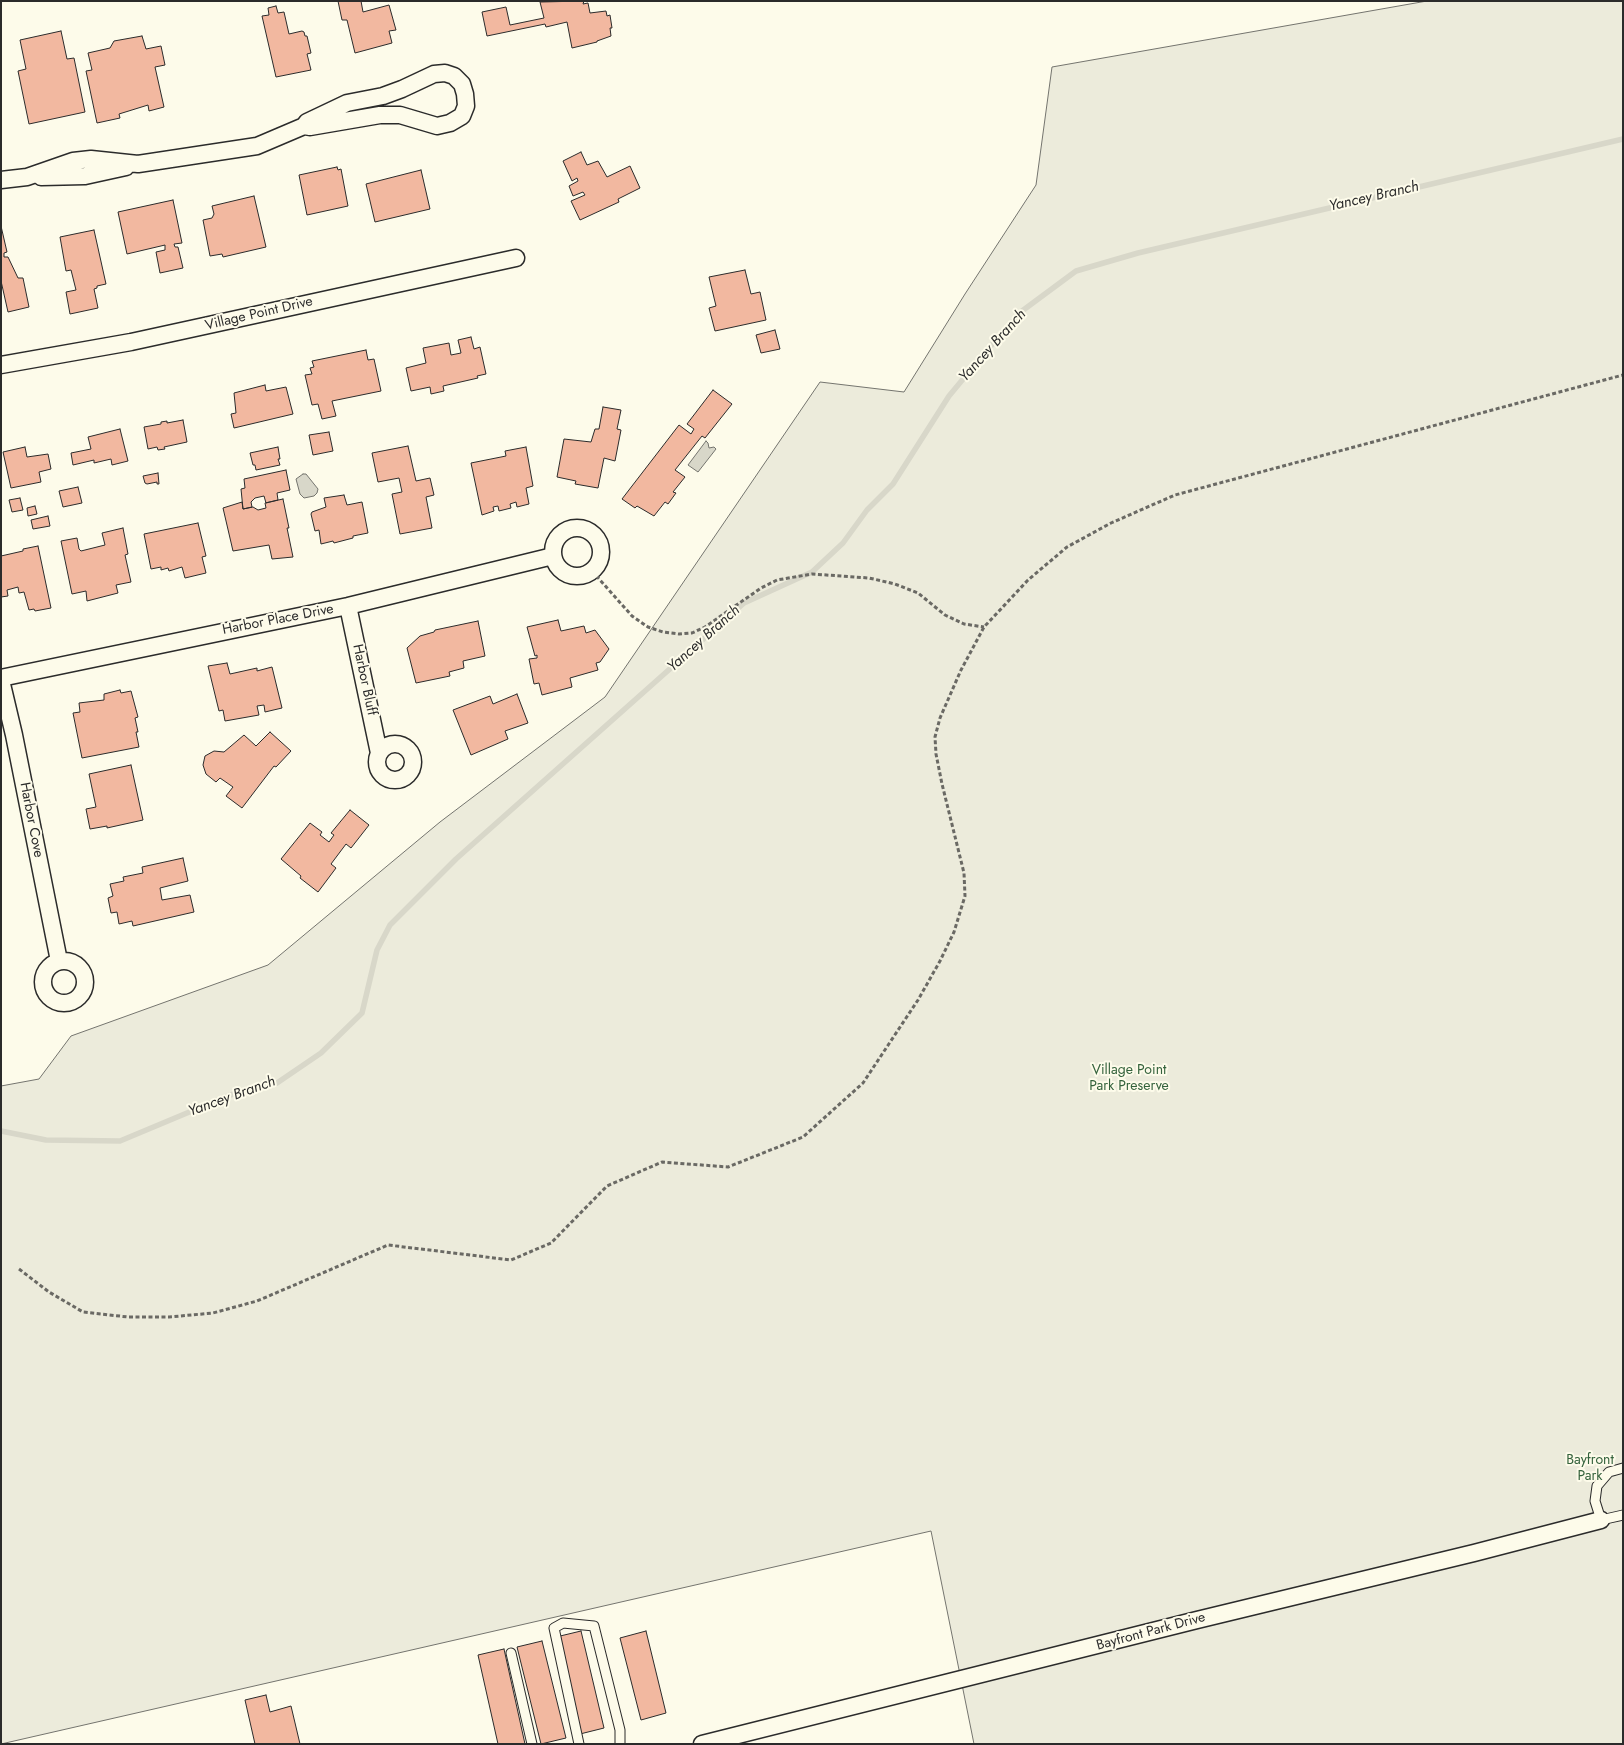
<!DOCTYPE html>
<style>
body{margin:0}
#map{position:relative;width:1624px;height:1745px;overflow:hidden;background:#fdfbea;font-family:Jost,sans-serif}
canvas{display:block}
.frame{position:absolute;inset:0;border:2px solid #2b2b2b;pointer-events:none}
</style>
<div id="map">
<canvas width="1624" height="1745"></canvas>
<div class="frame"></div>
</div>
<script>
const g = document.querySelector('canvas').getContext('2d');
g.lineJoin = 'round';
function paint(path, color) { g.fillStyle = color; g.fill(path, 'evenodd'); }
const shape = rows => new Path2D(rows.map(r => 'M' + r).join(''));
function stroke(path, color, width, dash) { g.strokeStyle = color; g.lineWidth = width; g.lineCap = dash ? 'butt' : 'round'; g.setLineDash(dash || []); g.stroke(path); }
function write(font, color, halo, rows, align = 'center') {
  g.font = font + ' Jost,sans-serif'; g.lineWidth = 4; g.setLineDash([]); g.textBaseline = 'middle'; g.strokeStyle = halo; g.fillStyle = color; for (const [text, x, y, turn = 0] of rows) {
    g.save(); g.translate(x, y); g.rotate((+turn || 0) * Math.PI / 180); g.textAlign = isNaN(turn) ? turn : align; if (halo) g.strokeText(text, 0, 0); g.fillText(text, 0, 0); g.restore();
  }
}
const green = shape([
 [1427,1,1623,1,1623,1744,974,1744,931,1531,1,1744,1,1086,39,1079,71,1036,268,965,440,822,605,697,820,382,904,392,965,294,1036,185,1052,67,1427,1]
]);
const water = shape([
 [706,441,708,443,709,448,714,447,716,449,698,472,688,465,706,441],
 [303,474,306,474,318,489,317,493,314,496,304,498,300,494,296,479,303,474]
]);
const stream = shape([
 [1,1131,46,1140,120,1141,230,1095,277,1083,321,1053,362,1013,377,950,390,925,456,859,744,603,812,572,843,543,867,510,893,484,949,396,983,355,1022,311,1076,271,1138,253,1623,139]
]);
const building = shape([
 [338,1,361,1,363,12,389,5,396,30,389,31,392,43,355,53,347,20,342,20,338,1],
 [584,1,583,4,588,3,590,13,606,11,607,16,610,15,612,28,610,28,611,36,597,41,597,42,572,48,567,22,546,27,545,24,487,36,482,12,506,7,510,25,544,18,540,2,584,1],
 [276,6,278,13,284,12,289,34,302,31,304,32,305,36,307,36,311,53,307,54,311,70,276,77,262,16,269,15,268,8,276,6],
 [61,31,67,59,74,58,85,112,29,124,18,71,26,69,20,40,61,31],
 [142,36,146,49,161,46,165,65,155,67,164,107,149,111,148,105,119,114,120,118,97,123,86,71,92,70,88,53,110,48,114,41,142,36],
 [581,152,587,165,598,161,607,177,630,166,640,188,618,199,619,202,580,220,571,201,585,195,583,192,573,196,569,186,578,181,577,178,572,181,563,161,581,152],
 [337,167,338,170,341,169,348,206,307,215,299,175,337,167],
 [421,170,430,209,375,222,366,184,421,170],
 [254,196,266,247,223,257,222,254,210,256,203,220,212,218,214,214,212,206,254,196],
 [173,200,182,243,174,244,175,247,178,247,183,268,160,273,156,252,165,250,165,245,127,254,118,212,173,200],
 [1,226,7,252,4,253,4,257,8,257,18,278,23,278,29,307,8,312,1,281,1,226],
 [94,230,106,284,97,286,97,288,94,289,98,308,70,314,66,292,76,290,71,270,66,271,60,237,94,230],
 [745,270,751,294,760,292,766,320,715,331,709,308,716,306,709,277,745,270],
 [775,330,780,349,761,353,756,335,775,330],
 [471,337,474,349,480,347,486,374,477,376,478,378,443,386,444,391,431,394,430,387,411,391,406,368,426,363,423,348,449,343,451,355,461,353,458,340,471,337],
 [366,350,368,360,374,359,381,391,332,401,336,416,322,419,318,404,312,405,305,375,312,374,310,368,314,367,312,361,366,350],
 [265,385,266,391,286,387,293,414,234,428,231,414,236,413,234,393,265,385],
 [713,390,732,404,705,438,702,436,675,470,685,477,673,492,676,493,668,504,665,502,654,516,637,506,635,508,622,499,679,425,691,434,694,429,687,424,713,390],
 [603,407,621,410,617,429,621,430,615,461,604,458,598,488,575,484,576,481,557,477,564,439,591,442,595,429,599,429,603,407],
 [183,420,187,442,164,447,165,449,158,450,157,447,148,449,144,427,161,424,161,422,167,421,167,423,183,420],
 [120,429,128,461,112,465,111,459,94,463,94,460,73,465,71,453,91,449,88,437,120,429],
 [329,432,333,451,313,455,309,435,329,432],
 [408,446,416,481,430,478,434,495,426,497,432,528,400,534,392,494,402,492,399,478,378,482,372,453,408,446],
 [25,447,27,457,48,454,51,469,39,472,41,482,11,488,3,452,25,447],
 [278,447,280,459,278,459,280,465,256,470,255,465,253,465,250,453,278,447],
 [526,447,533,486,526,488,529,504,517,507,516,502,510,504,511,508,499,511,498,506,493,507,494,511,482,515,471,463,506,456,505,451,526,447],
 [286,470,290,490,277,493,278,500,266,503,264,496,255,498,251,502,252,507,243,509,241,489,245,488,244,479,286,470],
 [158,473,159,484,157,484,157,482,147,484,145,483,143,476,158,473],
 [78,487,82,503,63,507,59,491,78,487],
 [344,495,347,505,362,502,368,533,353,536,353,538,334,543,333,541,321,544,319,530,315,531,311,514,312,512,326,507,324,498,344,495],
 [20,498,23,510,12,512,9,500,20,498],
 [283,499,289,528,287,528,293,557,272,559,269,545,233,551,223,508,242,502,243,509,253,507,258,510,266,508,265,503,283,499],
 [35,506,37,514,28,516,27,508,35,506],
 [48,516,50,526,33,529,31,520,48,516],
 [198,523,206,556,202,557,206,573,185,578,182,567,169,571,168,568,161,570,161,567,151,569,144,534,198,523],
 [123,528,128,554,125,555,131,582,116,585,118,593,87,601,86,591,72,594,61,541,77,538,79,549,81,551,105,545,102,533,123,528],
 [38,546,51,608,35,611,34,609,29,610,24,592,19,593,18,587,7,590,8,596,1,597,1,556,23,551,23,549,38,546],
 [558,620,561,631,584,626,586,633,595,630,609,649,600,662,596,663,598,670,570,678,572,687,542,695,539,683,534,684,529,659,537,658,537,655,535,656,527,627,558,620],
 [478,621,485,656,463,661,464,668,449,672,450,676,416,683,407,648,420,636,434,632,435,630,478,621],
 [227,663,230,674,257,668,257,671,272,667,282,708,265,712,264,705,257,706,259,715,225,721,223,710,219,711,208,666,227,663],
 [120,690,121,693,131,691,138,717,135,718,138,732,136,732,139,747,82,758,73,713,80,712,79,703,104,700,104,694,120,690],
 [517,694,528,723,505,731,508,739,471,755,453,710,490,696,493,704,517,694],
 [270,732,291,751,276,767,274,766,242,808,226,796,233,787,220,778,216,782,206,774,203,765,205,756,214,751,224,752,244,735,256,746,270,732],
 [131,765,143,820,107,828,107,826,90,829,86,809,96,807,89,774,131,765],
 [350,810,369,825,351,848,346,844,331,864,336,868,318,892,300,878,301,876,281,859,310,823,322,832,320,835,329,842,334,835,331,833,350,810],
 [183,858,188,881,160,888,162,900,190,895,194,912,133,926,132,921,119,924,117,912,111,913,108,898,113,896,110,884,124,881,123,877,143,873,142,867,183,858],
 [581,1631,604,1728,580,1734,556,1637,581,1631],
 [646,1631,666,1713,641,1720,620,1638,646,1631],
 [542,1641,566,1738,541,1744,517,1647,542,1641],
 [504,1649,525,1744,498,1744,478,1655,504,1649],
 [266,1695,270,1712,291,1706,300,1744,255,1744,245,1700,266,1695]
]);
const path = shape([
 [592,571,632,616,648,627,663,632,679,634,692,633,705,627,761,588,777,580,812,574,869,578,895,584,918,593,945,615,964,624,984,627],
 [19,1269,49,1292,83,1312,128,1317,169,1317,213,1313,257,1301,388,1245,511,1260,551,1243,607,1186,662,1162,728,1167,803,1137,863,1083,918,1000,940,961,954,932,965,896,964,873,942,784,936,754,935,737,940,718,961,670,984,627,1028,580,1067,547,1111,523,1175,495,1623,375]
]);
const lane = shape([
 [1623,1468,1609,1472,1597,1486,1595,1501,1601,1520,1623,1515],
 [511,1653,532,1744],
 [579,1744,554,1628,563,1623,594,1626,620,1730,620,1744]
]);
const street = shape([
 [445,73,454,76,462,84,465,94,466,106,462,116,450,123,437,126,400,115,380,115,310,127,304,126,307,122,347,103,383,96,402,89,434,74,445,73],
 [41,177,85,176,126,167],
 [1,180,27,177,73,161,91,159,138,164,257,146,304,126],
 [1,365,131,342,516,258],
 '553 552a24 24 0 1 1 48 0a24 24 0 1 1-48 0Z',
 [348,606,379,753],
 [1,678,348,606,553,556],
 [1,680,14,735,59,961],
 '377 762a18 18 0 1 1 36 0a18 18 0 1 1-36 0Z',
 '43 982a21 21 0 1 1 42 0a21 21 0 1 1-42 0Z',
 [702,1744,1197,1620,1474,1553,1601,1520]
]);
const streetNames = [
 ["Village Point Drive",259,314,-13],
 ["Harbor Place Drive",278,620,-11],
 ["Harbor Bluff",364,680,78],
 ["Harbor Cove",31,820,79],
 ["Bayfront Park Drive",1151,1632,-15]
];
const parkNames = [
 ["Village Point",1129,1071],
 ["Park Preserve",1129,1087],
 ["Bayfront",1590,1461],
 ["Park",1590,1477]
];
const waterNames = [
 ["Yancey Branch",1374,197,-13],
 ["Yancey Branch",993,346,-48],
 ["Yancey Branch",704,639,-42],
 ["Yancey Branch",232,1097,-20]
];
paint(green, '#ecebdb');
stroke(green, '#74746e', 1);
paint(water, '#d8d7c9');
stroke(water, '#74746e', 1);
stroke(stream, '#d8d7c9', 5.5);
paint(building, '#f2b8a0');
stroke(building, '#2b2b2b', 1);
stroke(lane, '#2b2b2b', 11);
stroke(street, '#2b2b2b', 19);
stroke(path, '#6a6964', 3, [4, 2.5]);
stroke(lane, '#fdfbea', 9);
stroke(street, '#fdfbea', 16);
write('14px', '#2b2b2b', '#fdfbea', streetNames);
write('14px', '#34623c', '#fdfbea', parkNames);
write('italic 15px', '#2b2b2b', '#fdfbea', waterNames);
</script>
